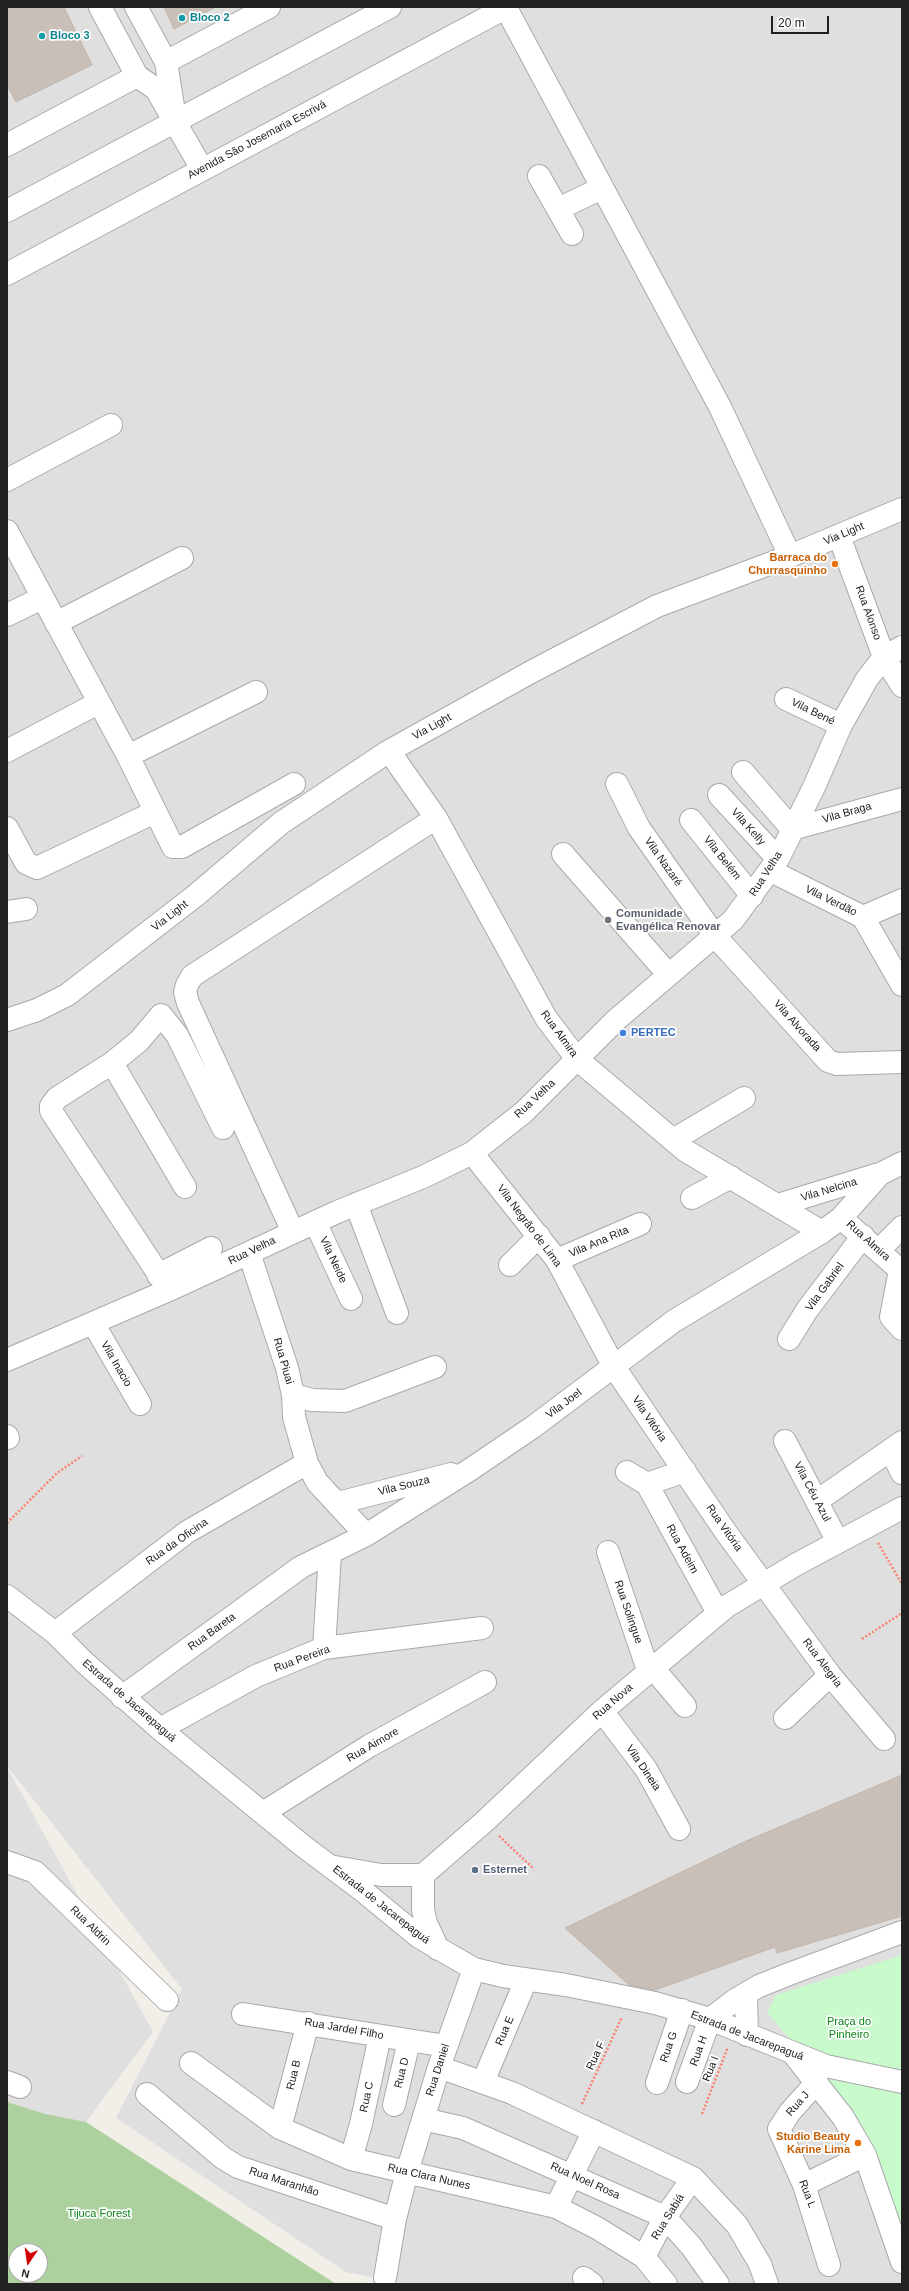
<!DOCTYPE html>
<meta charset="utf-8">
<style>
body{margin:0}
#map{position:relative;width:909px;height:2291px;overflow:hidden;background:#f2efe9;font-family:Helvetica,sans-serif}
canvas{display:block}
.frame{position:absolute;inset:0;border:8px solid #222;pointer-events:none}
.north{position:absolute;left:8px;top:2243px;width:40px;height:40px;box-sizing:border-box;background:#fff;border:1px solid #a7a7a7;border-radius:50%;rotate:193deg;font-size:11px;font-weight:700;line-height:16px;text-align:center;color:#222}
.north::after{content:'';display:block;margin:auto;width:14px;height:18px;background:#d40000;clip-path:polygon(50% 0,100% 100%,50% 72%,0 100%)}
.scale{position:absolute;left:771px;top:16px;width:58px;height:18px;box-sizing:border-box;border:2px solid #222;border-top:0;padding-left:5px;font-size:12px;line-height:14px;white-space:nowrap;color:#222;-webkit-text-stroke:3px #fff;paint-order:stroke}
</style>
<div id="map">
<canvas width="909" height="2291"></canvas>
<div class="frame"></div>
<div class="north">N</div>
<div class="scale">20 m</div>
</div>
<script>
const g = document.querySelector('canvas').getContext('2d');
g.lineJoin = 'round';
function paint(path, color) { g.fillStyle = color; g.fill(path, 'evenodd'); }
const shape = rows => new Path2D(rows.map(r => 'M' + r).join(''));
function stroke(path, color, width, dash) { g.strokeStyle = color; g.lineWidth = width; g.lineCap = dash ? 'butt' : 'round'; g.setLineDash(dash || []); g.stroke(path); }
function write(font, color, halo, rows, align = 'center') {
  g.font = font + ' Helvetica,sans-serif'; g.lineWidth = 3.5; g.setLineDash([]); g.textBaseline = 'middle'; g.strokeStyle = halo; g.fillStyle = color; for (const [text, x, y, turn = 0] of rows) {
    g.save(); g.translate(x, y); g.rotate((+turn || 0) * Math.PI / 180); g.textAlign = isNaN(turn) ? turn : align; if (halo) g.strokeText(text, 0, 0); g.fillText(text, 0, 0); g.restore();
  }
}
const residential = shape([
 [7,7,902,7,902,2284,407,2284,346,2272,116,2118,182,1989,7,1766],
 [7,1767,153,2032,86,2122,7,2152]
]);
const forest = shape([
 [7,2102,45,2114,86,2122,336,2284,7,2284],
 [16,2251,40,2251,40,2275,16,2275]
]);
const park = shape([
 [902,1955,902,2235,823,2079,767,2012,776,1995]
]);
const building = shape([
 [7,7,64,7,92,65,16,102,7,85,7,7],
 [164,7,216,7,174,29,164,7],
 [902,1775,902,1916,777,1953,775,1947,655,1990,629,1985,565,1928,746,1841,902,1775]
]);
const path = shape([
 [7,1523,57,1473,82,1456],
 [878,1543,902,1584],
 [862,1639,902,1613],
 [499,1836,534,1869],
 [582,2104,622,2017],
 [702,2114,728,2047]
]);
const minor = shape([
 [100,7,137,76,156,89,202,169],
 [136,7,166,62,173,106],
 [506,8,720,407,790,556],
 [166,62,269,7],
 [7,145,137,76],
 [539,176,572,234],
 [558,209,602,188],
 [7,211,390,7],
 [7,274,507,7],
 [7,480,111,425],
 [7,531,128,756,173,847,182,847,294,784],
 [839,536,884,657,902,686],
 [7,615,42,598],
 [56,623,182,558],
 [786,699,841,725],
 [7,751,98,703],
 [389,751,436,818,546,1018,577,1059,686,1151,822,1232],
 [128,756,256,692],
 [743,772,792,829,902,799],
 [617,784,639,828,715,936,828,1061,837,1064,902,1062],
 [719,795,778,859],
 [691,820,752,896],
 [7,828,26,863,37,868,155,812],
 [563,854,668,974],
 [771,871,863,917,902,985],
 [7,912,26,909],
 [863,917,902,900],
 [7,1020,37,1010,67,995,195,896,281,823,389,751,531,672,657,606,790,556,902,509],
 [112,1063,185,1187],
 [673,1140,744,1098],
 [472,1153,557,1260,614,1367,725,1531,830,1675,884,1739],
 [692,1198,731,1177],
 [356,1204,397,1313],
 [778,1205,879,1174],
 [841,1218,900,1270,891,1317,902,1329],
 [315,1222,351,1299],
 [293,1232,188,1003,185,992,187,985,192,976,436,818],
 [879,1250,902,1227],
 [249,1253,287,1368,293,1395,312,1400,345,1401,435,1367],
 [557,1260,640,1224],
 [510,1265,539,1236],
 [158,1275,211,1248],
 [169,1290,51,1111,51,1106,57,1098,112,1063,139,1041,161,1015,177,1035,223,1128],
 [93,1323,140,1404],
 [789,1339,807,1310,863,1236],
 [7,1360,169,1290,337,1212,423,1177,472,1153,524,1112,616,1020,733,920,778,859,814,787,841,725,867,679,884,657,902,647],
 [293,1395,294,1417,307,1463,317,1482,366,1535],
 [7,1436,8,1438],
 [785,1441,838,1542],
 [891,1451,902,1473],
 [627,1472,647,1484,718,1613],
 [647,1484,685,1471],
 [817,1501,902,1442],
 [338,1503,451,1474],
 [608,1552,649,1673],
 [7,1596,55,1633,85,1663,160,1729,303,1846,363,1891,419,1937,474,1969,503,1976,566,1985,655,2003,710,2019,826,2066,902,2082],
 [55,1633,187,1532,307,1463],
 [324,1648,330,1554],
 [653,1668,685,1706],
 [122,1697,301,1567,366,1535,471,1469,533,1427,674,1321,822,1232,841,1218,880,1174,902,1163],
 [602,1711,646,1769,679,1829],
 [785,1718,830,1675],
 [160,1729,256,1676,324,1648,482,1628],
 [263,1813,369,1746,485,1682],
 [7,1862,35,1872,167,2000],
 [335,1867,381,1875,423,1875,484,1822,602,1711,727,1606,797,1564,902,1508],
 [423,1875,423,1910,426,1923,438,1949],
 [746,1994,747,2035],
 [243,2014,446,2046],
 [795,2056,843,2117,865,2155,902,2262],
 [191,2063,280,2128,351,2159,556,2207,597,2228,644,2257,666,2284],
 [439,2067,512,2093,693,2178,737,2225,760,2264,767,2284],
 [7,2082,20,2087],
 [483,2082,526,1980],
 [687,2082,710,2019,735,2000,759,1986,789,1974,902,1932],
 [817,2082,790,2112,779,2129,804,2185,829,2265],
 [657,2083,682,2010],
 [147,2094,223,2158,238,2167,395,2219,407,2172,439,2067,474,1969],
 [394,2105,409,2041],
 [423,2119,463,2128,665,2217,691,2246,718,2284],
 [280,2128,308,2023],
 [351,2159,361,2124,380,2036],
 [804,2185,865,2155],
 [556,2207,594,2131],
 [644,2257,665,2217,693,2178],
 [385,2278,395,2219],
 [584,2278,592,2284]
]);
const markers = [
 [182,18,4,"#0f9aa8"],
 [42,36,4,"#0f9aa8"],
 [835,564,4,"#e8710a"],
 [608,920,4,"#6b7280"],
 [623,1033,4,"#3f7fe0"],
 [475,1870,4,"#5c6f8a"],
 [858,2143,4,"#e8710a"]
];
const cultureNames = [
 ["Bloco 2",190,18],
 ["Bloco 3",50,36]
];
const streetNames = [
 ["Avenida São Josemaria Escrivá",257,140,-28],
 ["Via Light",844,534,-23],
 ["Rua Alonso",868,613,70],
 ["Vila Bené",813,712,26],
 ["Via Light",432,727,-29],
 ["Vila Braga",847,813,-16],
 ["Vila Kelly",748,827,48],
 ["Vila Belém",722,858,51],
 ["Vila Nazaré",663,862,55],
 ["Rua Velha",766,874,-57],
 ["Vila Verdão",831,901,26],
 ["Via Light",170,916,-38],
 ["Vila Alvorada",797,1026,48],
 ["Rua Almira",559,1034,54],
 ["Rua Velha",535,1099,-43],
 ["Vila Nelcina",829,1190,-17],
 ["Vila Negrão de Lima",529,1226,53],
 ["Rua Almira",868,1241,42],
 ["Vila Ana Rita",599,1242,-23],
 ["Rua Velha",252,1251,-26],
 ["Vila Neide",333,1260,65],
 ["Vila Gabriel",825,1287,-54],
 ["Rua Piuai",283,1361,74],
 ["Vila Inacio",116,1364,60],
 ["Vila Joel",564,1404,-37],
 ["Vila Vitória",649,1419,56],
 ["Vila Souza",404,1486,-14],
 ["Vila Céu Azul",812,1492,62],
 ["Rua Vitória",724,1528,55],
 ["Rua da Oficina",177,1542,-35],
 ["Rua Adeim",682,1549,61],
 ["Rua Solingue",628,1612,71],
 ["Rua Bareta",212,1632,-36],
 ["Rua Pereira",302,1659,-20],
 ["Rua Alegria",822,1663,53],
 ["Estrada de Jacarepaguá",129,1701,41],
 ["Rua Nova",613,1702,-41],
 ["Rua Aimore",373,1745,-30],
 ["Vila Dineia",643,1768,56],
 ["Estrada de Jacarepaguá",381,1905,38],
 ["Rua Aldrin",90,1926,44],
 ["Rua Jardel Filho",344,2029,10],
 ["Rua E",505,2031,-67],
 ["Estrada de Jacarepaguá",747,2036,21],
 ["Rua G",669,2047,-71],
 ["Rua H",699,2051,-70],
 ["Rua F",596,2056,-65],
 ["Rua I",711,2069,-69],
 ["Rua Daniel",438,2070,-72],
 ["Rua D",402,2073,-76],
 ["Rua B",294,2075,-77],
 ["Rua C",367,2097,-78],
 ["Rua J",798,2104,-49],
 ["Rua Clara Nunes",429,2177,13],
 ["Rua Noel Rosa",585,2181,24],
 ["Rua Maranhão",284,2182,18],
 ["Rua L",807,2194,69],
 ["Rua Sabiá",668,2217,-58]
];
const foodNames = [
 ["Barraca do",827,558],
 ["Churrasquinho",827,571],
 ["Studio Beauty",850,2137],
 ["Karine Lima",850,2150]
];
const worshipNames = [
 ["Comunidade",616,914],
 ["Evangélica Renovar",616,927]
];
const shopNames = [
 ["PERTEC",631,1033]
];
const serviceNames = [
 ["Esternet",483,1870]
];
const parkNames = [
 ["Praça do",849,2022],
 ["Pinheiro",849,2035],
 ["Tijuca Forest",99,2214]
];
paint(residential, '#e0dfdf');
paint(forest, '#add19e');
paint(park, '#c8facc');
paint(building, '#c7bfb8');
stroke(building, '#c4b6ab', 1);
stroke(minor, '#a9a9a9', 24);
stroke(path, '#fa8072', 2.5, [2, 2]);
stroke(minor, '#fff', 22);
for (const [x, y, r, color] of markers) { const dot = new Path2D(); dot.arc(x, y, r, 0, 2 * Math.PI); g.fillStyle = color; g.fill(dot); stroke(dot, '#fff', 1.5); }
write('bold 11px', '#0d838f', '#fff', cultureNames, 'left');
write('11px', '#222', '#fff', streetNames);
write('bold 11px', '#c56008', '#fff', foodNames, 'right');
write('bold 11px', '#5b616d', '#fff', worshipNames, 'left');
write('bold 11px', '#366cbe', '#fff', shopNames, 'left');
write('bold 11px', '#4e5e75', '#fff', serviceNames, 'left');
write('11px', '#0c8416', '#fff', parkNames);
</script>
